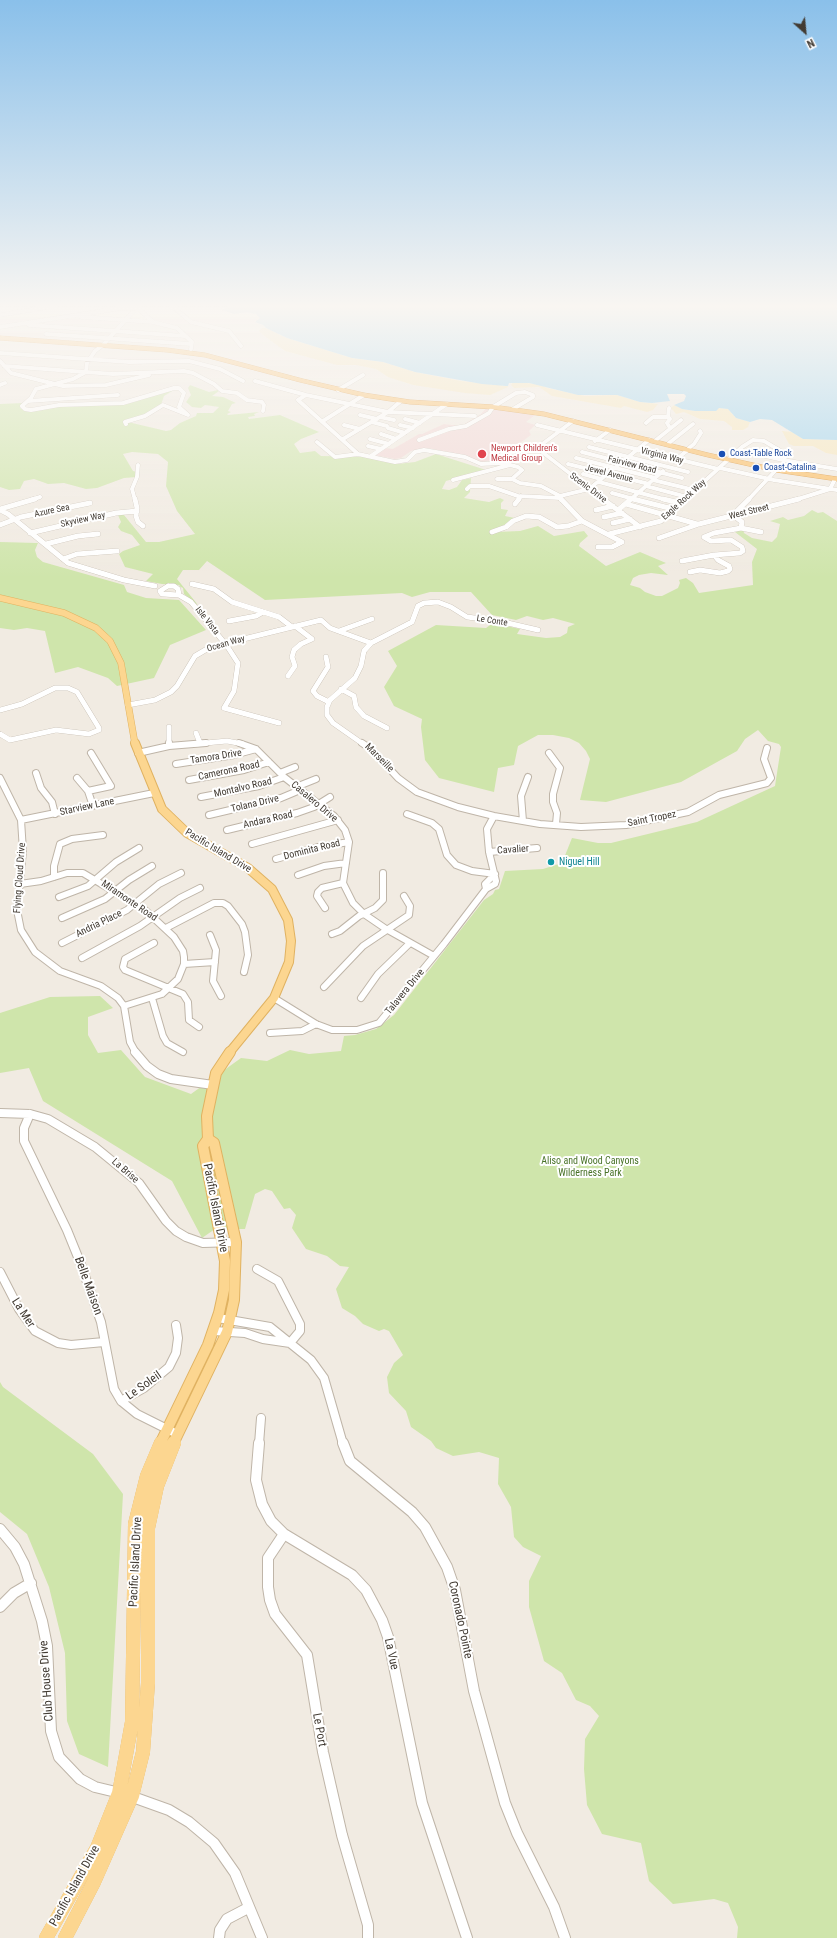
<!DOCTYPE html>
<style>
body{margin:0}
#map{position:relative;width:837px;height:1938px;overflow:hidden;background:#f1ebe2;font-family:"Roboto Condensed",sans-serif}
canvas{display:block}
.north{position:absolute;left:785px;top:12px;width:40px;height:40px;-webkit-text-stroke:3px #fff;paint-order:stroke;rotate:153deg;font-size:11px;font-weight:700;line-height:16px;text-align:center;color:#423b33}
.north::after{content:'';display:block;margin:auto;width:14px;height:18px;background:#423b33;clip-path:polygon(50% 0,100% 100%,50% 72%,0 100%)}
</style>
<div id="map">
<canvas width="837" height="1938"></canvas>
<div class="north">N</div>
</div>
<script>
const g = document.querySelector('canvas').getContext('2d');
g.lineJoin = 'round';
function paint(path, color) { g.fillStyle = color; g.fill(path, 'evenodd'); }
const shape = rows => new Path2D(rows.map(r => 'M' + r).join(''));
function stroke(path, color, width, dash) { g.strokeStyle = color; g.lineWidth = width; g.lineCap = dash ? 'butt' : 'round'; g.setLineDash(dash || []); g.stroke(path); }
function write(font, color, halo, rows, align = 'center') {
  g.font = font + ' "Roboto Condensed",sans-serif'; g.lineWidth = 4; g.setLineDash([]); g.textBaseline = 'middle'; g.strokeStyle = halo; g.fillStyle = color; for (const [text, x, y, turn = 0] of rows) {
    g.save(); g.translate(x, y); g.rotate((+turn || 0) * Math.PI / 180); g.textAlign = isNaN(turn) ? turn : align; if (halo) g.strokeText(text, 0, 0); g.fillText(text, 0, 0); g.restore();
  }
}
const medical = shape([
 [486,408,535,415,526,422,535,425,529,431,531,435,512,449,525,459,511,463,495,460,483,462,476,461,466,456,428,448,411,451,401,458,395,459,374,455,385,448,393,449,419,434,422,434,444,424,461,426,481,414]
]);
const green = shape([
 [190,385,209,392,218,390,219,391,212,396,223,397,236,403,232,404,228,411,231,412,227,414,228,415,259,412,254,414,255,416,248,417,249,419,280,415,319,432,301,439,294,444,300,453,315,451,321,456,372,457,398,464,415,462,436,454,483,469,486,470,446,481,442,489,449,490,457,487,462,480,471,478,470,492,464,498,489,502,500,498,504,500,501,503,501,509,508,510,505,516,520,519,495,532,520,531,538,526,554,536,584,531,588,536,580,543,579,546,606,566,640,552,666,563,658,566,668,575,651,573,639,575,633,578,630,585,640,588,645,592,656,596,662,596,678,588,680,583,679,580,686,578,693,583,699,593,753,585,752,562,757,549,735,532,743,529,744,533,752,538,772,542,777,537,780,524,770,521,783,517,788,520,804,516,812,510,818,513,823,512,837,521,837,1938,737,1938,738,1927,728,1903,714,1899,673,1904,649,1881,641,1843,602,1834,587,1805,584,1769,585,1739,599,1716,590,1706,576,1700,562,1673,544,1661,529,1607,529,1581,541,1556,523,1547,514,1537,511,1507,498,1484,499,1458,479,1452,453,1456,436,1448,431,1441,411,1427,406,1411,389,1393,387,1377,394,1363,403,1355,389,1331,384,1329,379,1331,363,1324,355,1316,342,1308,336,1289,349,1267,340,1266,327,1256,306,1249,292,1228,296,1215,290,1208,284,1209,272,1191,265,1189,255,1194,245,1229,215,1229,202,1238,172,1181,43,1101,29,1068,0,1073,0,1013,50,997,100,996,113,1008,88,1017,88,1035,98,1053,121,1050,145,1077,191,1094,241,1058,267,1061,290,1050,309,1054,341,1051,344,1036,355,1035,376,1029,394,1015,484,900,493,894,495,890,499,889,505,871,543,869,562,863,572,838,598,843,611,843,697,822,775,786,781,747,779,744,768,741,758,730,745,739,737,751,681,782,606,802,580,800,590,759,586,751,579,743,569,738,553,735,538,735,518,746,514,765,498,768,494,792,439,778,425,760,421,727,422,719,394,706,384,687,397,666,388,651,436,625,486,628,493,623,520,629,517,634,546,638,560,637,567,633,568,627,575,624,553,618,543,620,527,616,516,620,492,615,471,592,430,592,412,597,402,593,265,600,207,561,199,570,183,570,177,579,198,605,184,594,183,588,179,586,180,585,162,584,146,581,153,574,125,567,119,554,123,551,140,545,132,535,121,531,118,527,121,522,118,515,124,515,146,542,159,542,195,534,177,511,166,486,168,462,158,454,132,452,123,454,133,471,137,472,137,477,124,478,97,488,86,489,64,483,48,484,34,479,24,481,20,489,9,490,0,487,0,404,23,403,20,408,25,410,73,405,91,406,128,403,174,390,164,396,161,405,146,416,128,422,166,431,171,430,180,423,196,416,197,413,213,413,219,407,205,405,201,408,192,407,186,402,191,395,188,388],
 [0,542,38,543,35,550,37,557,43,562,124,585,127,592,146,598,179,600,206,630,170,645,154,678,117,686,108,678,78,667,55,673,45,631,27,628,14,630,0,628],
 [0,1382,3,1387,93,1454,123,1494,108,1767,79,1754,67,1721,65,1653,49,1587,27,1534,0,1512]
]);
const sand = shape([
 [262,328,266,328,287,338,352,358,383,362,415,372,461,381,508,386,508,387,490,395,465,393,413,385,388,377,376,369,356,365,337,365,285,351,263,335,259,331],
 [513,382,540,384,547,388,585,396,617,395,640,402,658,404,653,410,647,412,624,406,621,408,552,396,539,387,514,388,511,385],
 [674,405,682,409,695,411,719,408,728,409,736,418,750,422,748,427,743,430,732,430,732,427,724,421,700,419,684,412,676,414,671,408],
 [782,431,792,432,803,439,837,440,837,455,826,453,813,446,794,446,789,444]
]);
const water = shape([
 [228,306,837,306,837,440,803,439,772,420,760,419,750,422,736,418,728,409,719,408,716,411,695,411,682,409,674,405,684,401,686,396,684,394,667,394,670,401,652,403,640,402,617,395,578,395,529,383,509,383,508,386,506,386,482,384,415,372,383,362,352,358,287,338,266,328,263,325,255,322,260,318,256,314,246,312,235,314,222,310]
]);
const minorFar4 = shape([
 [172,306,191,322,229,331,241,346],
 [0,315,54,306],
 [81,317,153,322],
 [29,325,185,336],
 [0,327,122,308,139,309,153,322,177,328,192,342,191,349],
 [46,334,191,344],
 [0,353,129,362,189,361,220,369,243,381],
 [0,361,11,373,63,386,106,385,149,375],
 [4,366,113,374,184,371,193,373,214,384,222,391,237,393,247,400,262,402,264,405,263,411],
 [255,381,306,395,388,412,475,416],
 [0,385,5,383],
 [338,390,363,375],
 [306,395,298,400,358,454,395,462,407,460,415,452,424,450,465,457,481,464,502,463,518,467,522,470,512,479,520,483,541,486,560,496,561,500],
 [28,401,118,395],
 [669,408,668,417,670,419,667,423,670,428],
 [360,415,377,419],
 [380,417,394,420],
 [405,419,420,423],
 [323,421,364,395],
 [372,422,387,426],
 [646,423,653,417,668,417],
 [126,424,125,422,145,416,163,405,188,415,179,407,184,393,179,388,174,388,123,403,59,405,31,410,25,409,22,406,31,398,36,389,73,379,86,372,87,363,95,351,103,345,138,306],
 [344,425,360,429],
 [400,425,413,428],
 [537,425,718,469],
 [388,428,405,433],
 [381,434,396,439],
 [343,439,388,412,401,401],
 [370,439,389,444],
 [419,440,449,429,466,426,489,413,493,407,516,393,525,392,533,395,533,397,513,409],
 [656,440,681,420],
 [595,441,610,430],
 [317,442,335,457,358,454],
 [669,443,693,424],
 [368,446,381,449],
 [589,447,688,472],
 [537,448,604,500],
 [689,448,694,444,701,433,700,431],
 [739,450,783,460,837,469],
 [582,452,682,478],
 [502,454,537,448,573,421],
 [371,456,447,404],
 [576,458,655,478],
 [674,461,688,450],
 [568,464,649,484],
 [720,468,774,480,837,490],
 [583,474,601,479],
 [497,479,512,479],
 [453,480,510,465],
 [653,480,694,490],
 [599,482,667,500],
 [646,486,687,497],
 [467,489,470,486,489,486,518,496,560,498],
 [612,493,637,500],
 [560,496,589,489,649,440],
 [31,500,40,497],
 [135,500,132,489,137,477,138,465],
 [518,500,521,496],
 [630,500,663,471],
 [684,500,742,447,753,440,764,441,784,453,786,456,783,460],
 [748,500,776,470],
 [795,500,830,489,835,479]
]);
const minorFar3 = shape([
 [135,499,137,508,136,516,138,522,143,526],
 [561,499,582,521,622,542,612,547,598,547],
 [603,499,640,527],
 [633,499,673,509],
 [663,499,680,503],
 [515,504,519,499],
 [626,504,697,524],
 [0,509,35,499],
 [0,510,8,514,68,563,124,580,155,586],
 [596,510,613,506],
 [618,510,631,499],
 [604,517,622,513],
 [613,523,630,519],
 [0,525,21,517,90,503],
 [741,528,742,522,733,515,749,499],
 [741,528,761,532],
 [492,532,506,527,513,521,526,516,539,517,557,527,568,526,582,521],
 [30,533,116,513,137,511],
 [609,534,661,521,685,499],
 [659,538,699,524,799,499],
 [46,544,78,536,98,534],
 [63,559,77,554,117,551],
 [682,561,714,555],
 [690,572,700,570,720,573,728,571,730,569,729,566,718,560,714,555,740,553,743,551,742,547,731,540,711,541,704,537,714,533,741,528],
 [192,584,214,589,232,602,279,617,292,627],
 [168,586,174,586,178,589,179,595,162,594,160,591,168,586],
 [179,595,191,602,227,646,238,663,234,691,224,708,279,723],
 [229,621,256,616,263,612],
 [339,631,372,619],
 [326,657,328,667,313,691,317,696,329,702],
 [288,676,295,666,292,657,294,650,301,644,312,639,295,626],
 [341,689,354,696,356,707,364,716,387,728],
 [128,705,155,700,171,692,177,686,195,656,207,649,219,645,321,620,330,628,371,643],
 [0,710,22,704,55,688,68,688,77,692,99,728,99,730,89,734,56,730,10,740,0,734],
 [169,727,169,744],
 [196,733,200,743],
 [195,744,227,741,243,744],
 [363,744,333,723,327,715,327,707,330,700,355,678,361,666,364,651,371,643,412,622,418,606,424,603,438,602,451,607,467,617,499,621,538,630]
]);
const minorFar2 = shape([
 [169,743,169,746],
 [239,743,256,749,284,777,334,816,345,830,349,842,343,883,353,903,364,914,386,929,434,956],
 [362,743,371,749,398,778,417,792,458,807,494,816,540,824,581,827,626,825,688,812,719,795,767,783,771,778,764,759,767,748],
 [138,753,169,746,206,743],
 [549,753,560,768,553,794,553,802,557,813,556,824],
 [176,764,234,755,256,749],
 [36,773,41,788,52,802,55,814],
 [280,773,295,767],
 [0,778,21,820,23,851,17,910,21,930,35,952,60,971,101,986,118,998,124,1006,130,1042,136,1053],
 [77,778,88,791,93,806],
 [189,780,244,770,269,762],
 [296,787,316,779],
 [88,791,111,786,91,753],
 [201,797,259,786,284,777],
 [407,814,432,823,439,829,447,855,456,865,472,871,495,874],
 [209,815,281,798,300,790],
 [21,820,154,793],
 [523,821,521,796,528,777],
 [227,830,297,813,314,807,330,797],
 [252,844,338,820],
 [489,852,537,848],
 [276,859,318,847,349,842],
 [298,875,324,866,346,863],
 [54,877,54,866,60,844,72,839,103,835],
 [20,884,41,881,67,873,83,873,145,910,174,937,183,951,184,957,184,964,178,979,162,994,124,1006],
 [486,889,485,884,495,874],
 [59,897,88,886,116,862,139,848],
 [325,908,317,896,318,892,322,888,343,883],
 [62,918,105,899,129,880,152,866],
 [166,928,214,903,223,903,228,906,242,924,245,932,248,955,244,972],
 [332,934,340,931,359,916,375,908,383,900,383,873],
 [210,935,216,950,213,981,221,996],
 [62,943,127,910,159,884,181,873],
 [154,943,125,959,123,967,125,970,183,994,188,1002,189,1020,199,1027],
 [82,958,140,926,180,898,200,888],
 [184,964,215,962],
 [324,987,363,946,409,915,410,906,404,896],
 [152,998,163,1036,167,1043,183,1052],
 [274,998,316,1024,332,1030,357,1030,379,1023,444,944,486,889,495,884,496,881,489,852,487,829,494,816],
 [361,998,378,974,410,943],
 [270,1033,302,1031,316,1024]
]);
const minorFar1 = shape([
 [135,1052,147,1066,158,1074,171,1079,213,1085],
 [0,1113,30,1114,48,1119,95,1147,139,1183,166,1221,176,1231,186,1237,203,1243,236,1242],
 [30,1114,24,1128,24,1141,67,1230,80,1262,101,1322,114,1389,121,1401,137,1414,177,1434],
 [257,1269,278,1281,300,1324,300,1331,290,1343],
 [0,1272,19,1309,35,1331,58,1343,71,1345,104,1342],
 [218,1318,270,1327,311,1360,324,1378,343,1444],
 [214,1331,245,1333,263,1339,290,1343],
 [121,1401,144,1388,169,1367,176,1353,178,1338,176,1325],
 [259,1444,261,1418]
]);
const minor = shape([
 [259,1443,256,1480,262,1504,271,1521,284,1534,352,1575,366,1590,382,1620,388,1637,422,1803,467,1938],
 [343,1443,350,1461,412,1512,425,1527,447,1567,455,1590,474,1691,505,1803,517,1833,554,1907,565,1938],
 [0,1529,15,1547,24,1564,42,1621,47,1646,51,1731,59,1757,80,1779,95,1787,120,1793],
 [284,1534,268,1558,268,1587,270,1600,275,1614,307,1655,323,1752,342,1835,368,1925,368,1938],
 [0,1607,14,1593,31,1583],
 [130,1796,169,1810,189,1822,214,1843,235,1873,262,1938],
 [219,1938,220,1930,227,1919,248,1908]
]);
const majorFar3 = shape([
 [0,598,64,613,96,628,110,641,121,663,135,744]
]);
const majorFar2 = shape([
 [135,743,162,809,187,833,248,868,272,889,288,920,291,941,289,962,274,998,229,1053]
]);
const majorFar1 = shape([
 [160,1444,208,1345,219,1313,224,1290,225,1261,203,1146,208,1139,207,1116,216,1073,230,1052],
 [173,1444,227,1332,234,1300,236,1242,214,1143,208,1139]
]);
const major = shape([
 [46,1938,97,1848,119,1793,132,1722,135,1524,147,1476,161,1443],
 [65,1938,94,1882,132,1796,143,1752,148,1683,148,1528,157,1486,174,1443]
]);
const highway = shape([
 [0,336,167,348,205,353,303,379,364,393,410,400,493,405,544,412,708,453,776,468,837,477,837,481,776,472,708,457,544,416,493,409,410,404,364,397,300,382,205,357,167,352,0,340,0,336]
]);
const markers = [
 [482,454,5,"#e0444e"],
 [722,454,4,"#1a4fb4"],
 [756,468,4,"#1a4fb4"],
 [551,862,4,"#0f9aa8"]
];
const farHealthnames = [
 ["Newport Children's",491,449],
 ["Medical Group",491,459]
];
const farTransitnames = [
 ["Coast-Table Rock",730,454],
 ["Coast-Catalina",764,468]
];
const farStreetnames = [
 ["Virginia Way",662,456,14],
 ["Fairview Road",632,465,14],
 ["Jewel Avenue",609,474,14],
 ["Scenic Drive",588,488,37],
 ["Eagle Rock Way",684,500,-42],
 ["Azure Sea",52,511,-12],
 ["West Street",749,512,-14],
 ["Skyview Way",83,520,-12],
 ["Isle Vista",207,621,52],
 ["Le Conte",492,621,9],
 ["Ocean Way",226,644,-16]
];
const streetNames = [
 ["Tamora Drive",216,757,-9],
 ["Marseille",379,758,45],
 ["Camerona Road",229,771,-12],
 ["Montalvo Road",243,788,-13],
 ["Casalero Drive",314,802,40],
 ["Tolana Drive",255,804,-13],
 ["Starview Lane",87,807,-12],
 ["Saint Tropez",652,819,-11],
 ["Andara Road",268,820,-13],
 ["Dominita Road",312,850,-14],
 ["Cavalier",513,850,-4],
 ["Pacific Island Drive",218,851,31],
 ["Flying Cloud Drive",20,878,-86],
 ["Miramonte Road",129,901,34],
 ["Andria Place",99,924,-26],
 ["Talavera Drive",405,992,-51],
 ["La Brise",125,1171,41]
];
const cultureNames = [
 ["Niguel Hill",559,862]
];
const parkNames = [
 ["Aliso and Wood Canyons",590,1161],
 ["Wilderness Park",590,1173]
];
const nearStreetnames = [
 ["Pacific Island Drive",215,1208,79],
 ["Belle Maison",88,1286,70],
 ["La Mer",23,1313,57],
 ["Le Soleil",144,1386,-35],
 ["Pacific Island Drive",136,1562,-87],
 ["Coronado Pointe",460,1620,78],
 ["La Vue",391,1654,78],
 ["Club House Drive",47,1681,-94],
 ["Le Port",319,1730,80],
 ["Pacific Island Drive",75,1886,-61]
];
paint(medical, '#f2d7d5');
paint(green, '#cfe5ab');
paint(sand, '#f6e6bd');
paint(water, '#9ed3ee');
stroke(minorFar4, '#bfb5a8', 4.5);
stroke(minorFar3, '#bfb5a8', 5.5);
stroke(minorFar2, '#bfb5a8', 8);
stroke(minorFar1, '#bfb5a8', 10);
stroke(minor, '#bfb5a8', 12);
stroke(majorFar3, '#e0b261', 7);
stroke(majorFar2, '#e0b261', 10);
stroke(majorFar1, '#e0b261', 12);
stroke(major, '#e0b261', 14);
stroke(highway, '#d99134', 1);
stroke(minorFar4, '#fff', 4);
stroke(minorFar3, '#fff', 5);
stroke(minorFar2, '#fff', 6);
stroke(minorFar1, '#fff', 8);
stroke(minor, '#fff', 10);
stroke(majorFar3, '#fcd690', 6);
stroke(majorFar2, '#fcd690', 8);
stroke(majorFar1, '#fcd690', 10);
stroke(major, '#fcd690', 14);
paint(highway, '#fbbe64');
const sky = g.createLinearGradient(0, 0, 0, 578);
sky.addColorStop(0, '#8ac0ea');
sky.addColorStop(0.53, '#f9f6f2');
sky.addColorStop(1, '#f9f6f200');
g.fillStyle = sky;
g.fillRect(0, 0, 837, 578);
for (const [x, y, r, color] of markers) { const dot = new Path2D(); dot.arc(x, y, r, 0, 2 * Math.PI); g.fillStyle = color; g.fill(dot); stroke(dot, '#fff', 1.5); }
write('9px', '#be3a42', '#fff', farHealthnames, 'left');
write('9px', '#164399', '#fff', farTransitnames, 'left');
write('9px', '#423b33', '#fff', farStreetnames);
write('10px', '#423b33', '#fff', streetNames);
write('10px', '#0d838f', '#fff', cultureNames, 'left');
write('10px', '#497228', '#fff', parkNames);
write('12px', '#423b33', '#fff', nearStreetnames);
</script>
